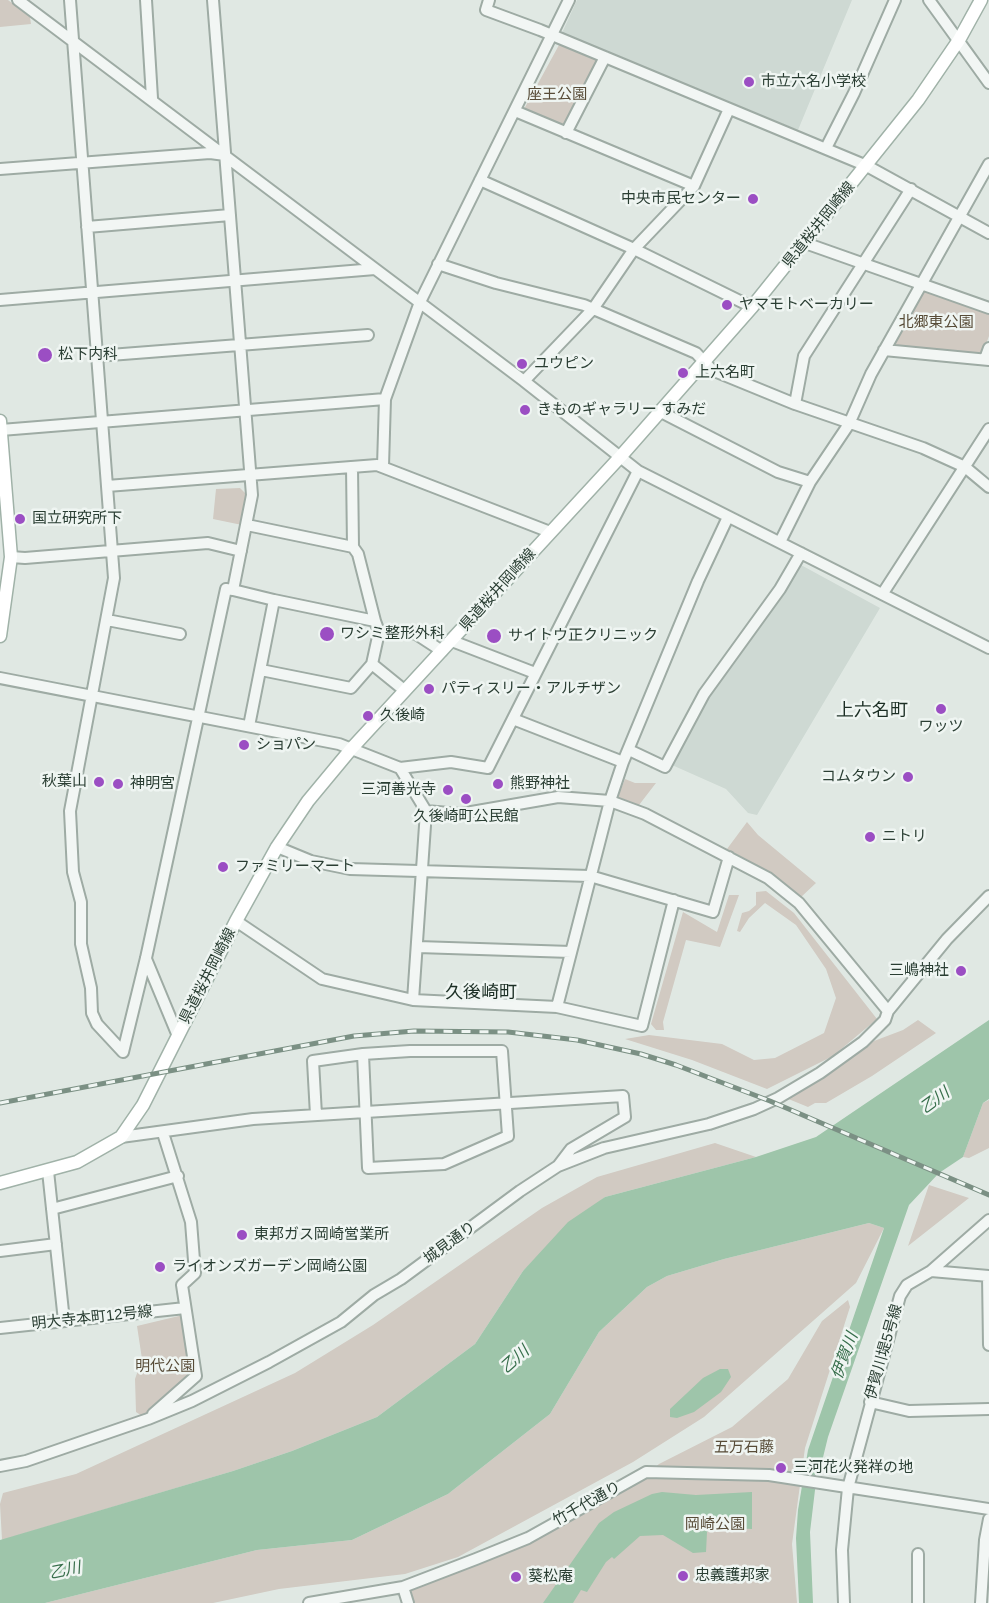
<!DOCTYPE html>
<meta charset="utf-8">
<style>
body{margin:0}
canvas{display:block;background:#e0e8e3}
</style>
<canvas width="989" height="1603"></canvas>
<script>
const g = document.querySelector('canvas').getContext('2d');
g.lineJoin = 'round';
function paint(path, color) { g.fillStyle = color; g.fill(path, 'evenodd'); }
const shape = rows => new Path2D(rows.map(r => 'M' + r).join(''));
function stroke(path, color, width, dash) { g.strokeStyle = color; g.lineWidth = width; g.lineCap = dash ? 'butt' : 'round'; g.setLineDash(dash || []); g.stroke(path); }
function write(font, color, halo, rows, align = 'center') {
  g.font = font + ' Arial,"Noto Sans JP",sans-serif'; g.lineWidth = 5; g.setLineDash([]); g.textBaseline = 'middle'; g.strokeStyle = halo; g.fillStyle = color; for (const [text, x, y, turn = 0] of rows) {
    g.save(); g.translate(x, y); g.rotate((+turn || 0) * Math.PI / 180); g.textAlign = isNaN(turn) ? turn : align; if (halo) g.strokeText(text, 0, 0); g.fillText(text, 0, 0); g.restore();
  }
}
const built = shape([
 [577,0,852,0,798,130,562,33],
 [801,565,880,608,757,815,748,813,726,789,672,765,707,701]
]);
const green = shape([
 [0,0,8,0,30,17,31,24,0,27],
 [559,45,598,61,567,124,562,127,523,111],
 [925,290,989,314,989,336,982,355,896,346,894,342],
 [240,488,248,496,242,525,213,519,216,489],
 [625,779,635,783,656,783,639,805,618,797],
 [747,822,758,835,816,883,800,898,773,874,727,849],
 [766,891,794,913,877,1019,833,1056,767,1089,692,1060,625,1039,649,1035,722,1044,754,1060,775,1058,824,1033,836,998,826,969,796,925,765,903,749,918,740,932,737,931,742,913,749,911,756,905,756,892],
 [729,895,739,895,720,947,686,940,663,1022,664,1030,656,1030,651,1024,683,912,717,932],
 [918,1020,936,1033,872,1076,826,1103,815,1103,808,1107,786,1098,831,1072,874,1041,903,1030],
 [989,1100,989,1148,969,1158,963,1157,983,1103],
 [715,1143,756,1157,605,1197,523,1271,475,1344,377,1417,292,1451,233,1471,2,1540,0,1504,3,1493,76,1474,295,1373,373,1325,542,1208,597,1177],
 [929,1185,969,1198,908,1246],
 [869,1223,884,1228,856,1283,704,1417,633,1462,458,1557,405,1574,279,1589,213,1603,45,1603,257,1550,352,1540,448,1494,550,1414,599,1332,647,1287,667,1276,724,1259],
 [848,1300,850,1307,805,1448,792,1544,797,1603,411,1603,410,1590,521,1547,544,1535,577,1512,646,1475,659,1464,732,1427,788,1379,822,1321],
 [183,1315,191,1378,142,1416,136,1412,135,1379,142,1359,137,1326]
]);
const water = shape([
 [989,1020,989,1099,983,1103,963,1157,939,1173,909,1205,828,1437,815,1490,810,1532,813,1603,799,1603,796,1538,798,1510,808,1450,884,1228,869,1223,724,1259,667,1276,647,1287,599,1332,550,1414,448,1494,352,1540,257,1550,45,1603,0,1603,0,1540,233,1471,292,1451,377,1417,475,1344,523,1271,568,1222,605,1197,756,1157,816,1137],
 [720,1369,728,1369,731,1377,721,1392,694,1412,677,1418,670,1417,670,1409,703,1378],
 [662,1492,696,1495,752,1492,752,1529,711,1527,707,1532,706,1552,693,1553,663,1535,640,1536,614,1559,612,1557,606,1562,587,1592,581,1590,573,1603,543,1603,599,1523,614,1512,652,1494]
]);
const minor = shape([
 [18,0,524,381,638,471,989,648],
 [70,0,114,578,70,811,73,872,81,902,81,944,91,988,92,1013,97,1024,123,1052,146,958,226,589,233,590,252,495,213,0],
 [146,0,152,98],
 [489,0,486,10,540,30,867,166,989,233],
 [929,0,989,83],
 [515,111,694,186],
 [566,133,605,57],
 [826,148,854,93,895,0],
 [0,169,210,153,225,155],
 [480,180,634,249,752,307],
 [87,227,230,215],
 [805,243,989,308],
 [438,264,496,283,584,305,696,353,712,370,795,404,923,448,965,467,989,487],
 [0,300,375,269],
 [884,350,989,360],
 [97,356,368,335],
 [985,359,989,348],
 [524,381,593,309,634,249,694,186,729,109],
 [795,404,804,356,911,189],
 [661,412,778,472,810,482],
 [1,430,385,399],
 [383,466,385,399,420,302,569,0],
 [352,467,353,547],
 [107,486,377,465,550,532],
 [247,525,353,547,358,554,375,621],
 [780,542,810,482,849,424,871,374,989,164],
 [11,557,25,558,208,543,241,551],
 [233,590,274,600],
 [883,593,989,429],
 [107,620,180,634],
 [379,632,404,631,416,634,442,651],
 [452,641,535,673],
 [261,670,351,688,372,664],
 [0,678,339,744,400,768,451,762,488,768,638,471],
 [513,719,623,762],
 [249,726,274,600,375,621,379,632,372,664,404,690],
 [629,750,665,767,704,694,780,589,801,553],
 [426,811,460,814,558,797,610,801,645,814,768,878,799,903,888,1011],
 [277,847,311,861,350,869,590,876,713,912,729,857],
 [674,900,642,1026,557,1007,610,801,623,762,698,581,728,517],
 [236,921,322,979,413,1000,426,811,400,768],
 [418,947,571,952],
 [146,959,178,1036],
 [413,1000,557,1007],
 [316,1115,313,1061,363,1054,410,1051,502,1051,508,1136,444,1164,368,1168,363,1054],
 [121,1137,253,1119,623,1096,625,1117,571,1149,558,1166],
 [48,1171,64,1321],
 [52,1209,178,1176],
 [0,1251,56,1244],
 [931,1271,989,1276],
 [988,1276,989,1345],
 [0,1328,185,1308],
 [870,1402,909,1411,989,1409],
 [153,1414,196,1376,182,1285,195,1273,191,1222,163,1133],
 [0,1466,26,1461,148,1419,192,1401,269,1362,341,1322,374,1295,401,1279,520,1191,558,1166,604,1148,709,1124,754,1109,778,1098,820,1073,863,1042,885,1020,888,1011,947,939,989,896],
 [403,1587,408,1603],
 [309,1603,403,1587,476,1559,528,1538,646,1472,769,1475,989,1509],
 [844,1603,842,1550,848,1488,900,1296,907,1285,931,1271,989,1220],
 [918,1603,918,1554],
 [981,1603,985,1540,989,1519]
]);
const major = shape([
 [0,421,11,557,0,636],
 [0,1183,77,1162,121,1137,143,1105,236,921,277,847,308,801,352,748,621,456,752,307,918,100,959,40,981,0]
]);
const rail = shape([
 [0,1103,354,1036,414,1031,508,1032,577,1040,641,1054,676,1065,770,1101,989,1195]
]);
const markers = [
 [749,82,6,"#9b4ec3"],
 [753,199,6,"#9b4ec3"],
 [727,305,6,"#9b4ec3"],
 [45,355,8,"#9b4ec3"],
 [522,364,6,"#9b4ec3"],
 [683,373,6,"#9b4ec3"],
 [525,410,6,"#9b4ec3"],
 [20,519,6,"#9b4ec3"],
 [327,634,8,"#9b4ec3"],
 [494,636,8,"#9b4ec3"],
 [429,689,6,"#9b4ec3"],
 [941,709,6,"#9b4ec3"],
 [368,716,6,"#9b4ec3"],
 [244,745,6,"#9b4ec3"],
 [908,777,6,"#9b4ec3"],
 [99,782,6,"#9b4ec3"],
 [118,784,6,"#9b4ec3"],
 [498,784,6,"#9b4ec3"],
 [448,790,6,"#9b4ec3"],
 [466,799,6,"#9b4ec3"],
 [870,837,6,"#9b4ec3"],
 [223,867,6,"#9b4ec3"],
 [961,971,6,"#9b4ec3"],
 [242,1235,6,"#9b4ec3"],
 [160,1267,6,"#9b4ec3"],
 [781,1468,6,"#9b4ec3"],
 [683,1576,6,"#9b4ec3"],
 [516,1577,6,"#9b4ec3"]
];
const poiNames = [
 ["市立六名小学校",761,82],
 ["中央市民センター",741,199,"right"],
 ["ヤマモトベーカリー",739,305],
 ["松下内科",58,355],
 ["ユウピン",534,364],
 ["上六名町",695,373],
 ["きものギャラリー すみだ",537,410],
 ["国立研究所下",32,519],
 ["ワシミ整形外科",340,634],
 ["サイトウ正クリニック",508,636],
 ["パティスリー・アルチザン",441,689],
 ["久後崎",380,716],
 ["ワッツ",941,727,"center"],
 ["ショパン",256,745],
 ["コムタウン",896,777,"right"],
 ["秋葉山",87,782,"right"],
 ["神明宮",130,784],
 ["熊野神社",510,784],
 ["三河善光寺",436,790,"right"],
 ["久後崎町公民館",466,817,"center"],
 ["ニトリ",882,837],
 ["ファミリーマート",235,867],
 ["三嶋神社",949,971,"right"],
 ["東邦ガス岡崎営業所",254,1235],
 ["ライオンズガーデン岡崎公園",172,1267],
 ["三河花火発祥の地",793,1468],
 ["忠義護邦家",695,1576],
 ["葵松庵",528,1577]
];
const parkNames = [
 ["座王公園",557,95],
 ["北郷東公園",936,323],
 ["明代公園",165,1367],
 ["五万石藤",744,1448],
 ["岡崎公園",715,1525]
];
const streetNames = [
 ["県道桜井岡崎線",819,225,-51],
 ["県道桜井岡崎線",498,590,-48],
 ["県道桜井岡崎線",208,976,-63],
 ["城見通り",450,1243,-36],
 ["明大寺本町12号線",92,1318,-6],
 ["伊賀川堤5号線",884,1352,-74],
 ["竹千代通り",587,1504,-29]
];
const waterNames = [
 ["乙川",935,1101,-36],
 ["伊賀川",845,1356,-70],
 ["乙川",515,1360,-42],
 ["乙川",65,1571,-11]
];
const quarterNames = [
 ["上六名町",872,711],
 ["久後崎町",481,993]
];
paint(built, '#ced9d3');
paint(green, '#d1cac2');
paint(water, '#9ec5aa');
stroke(minor, '#9eaba4', 14);
stroke(major, '#a0b2a8', 15);
stroke(minor, '#f2f6f4', 10);
stroke(major, '#fff', 12);
stroke(rail, '#7b9084', 5);
stroke(rail, '#eff5f2', 3, [9]);
for (const [x, y, r, color] of markers) { const dot = new Path2D(); dot.arc(x, y, r, 0, 2 * Math.PI); g.fillStyle = color; g.fill(dot); stroke(dot, '#eff5f2', 2); }
write('15px', '#2a3e33', '#eff5f2', poiNames, 'left');
write('15px', '#584c38', '#eff5f2', parkNames);
write('15px', '#2a3e33', '#eff5f2', streetNames);
write('italic 16px', '#376e4b', '#eff5f2', waterNames);
write('18px', '#1c2f25', '#eff5f2', quarterNames);
</script>
